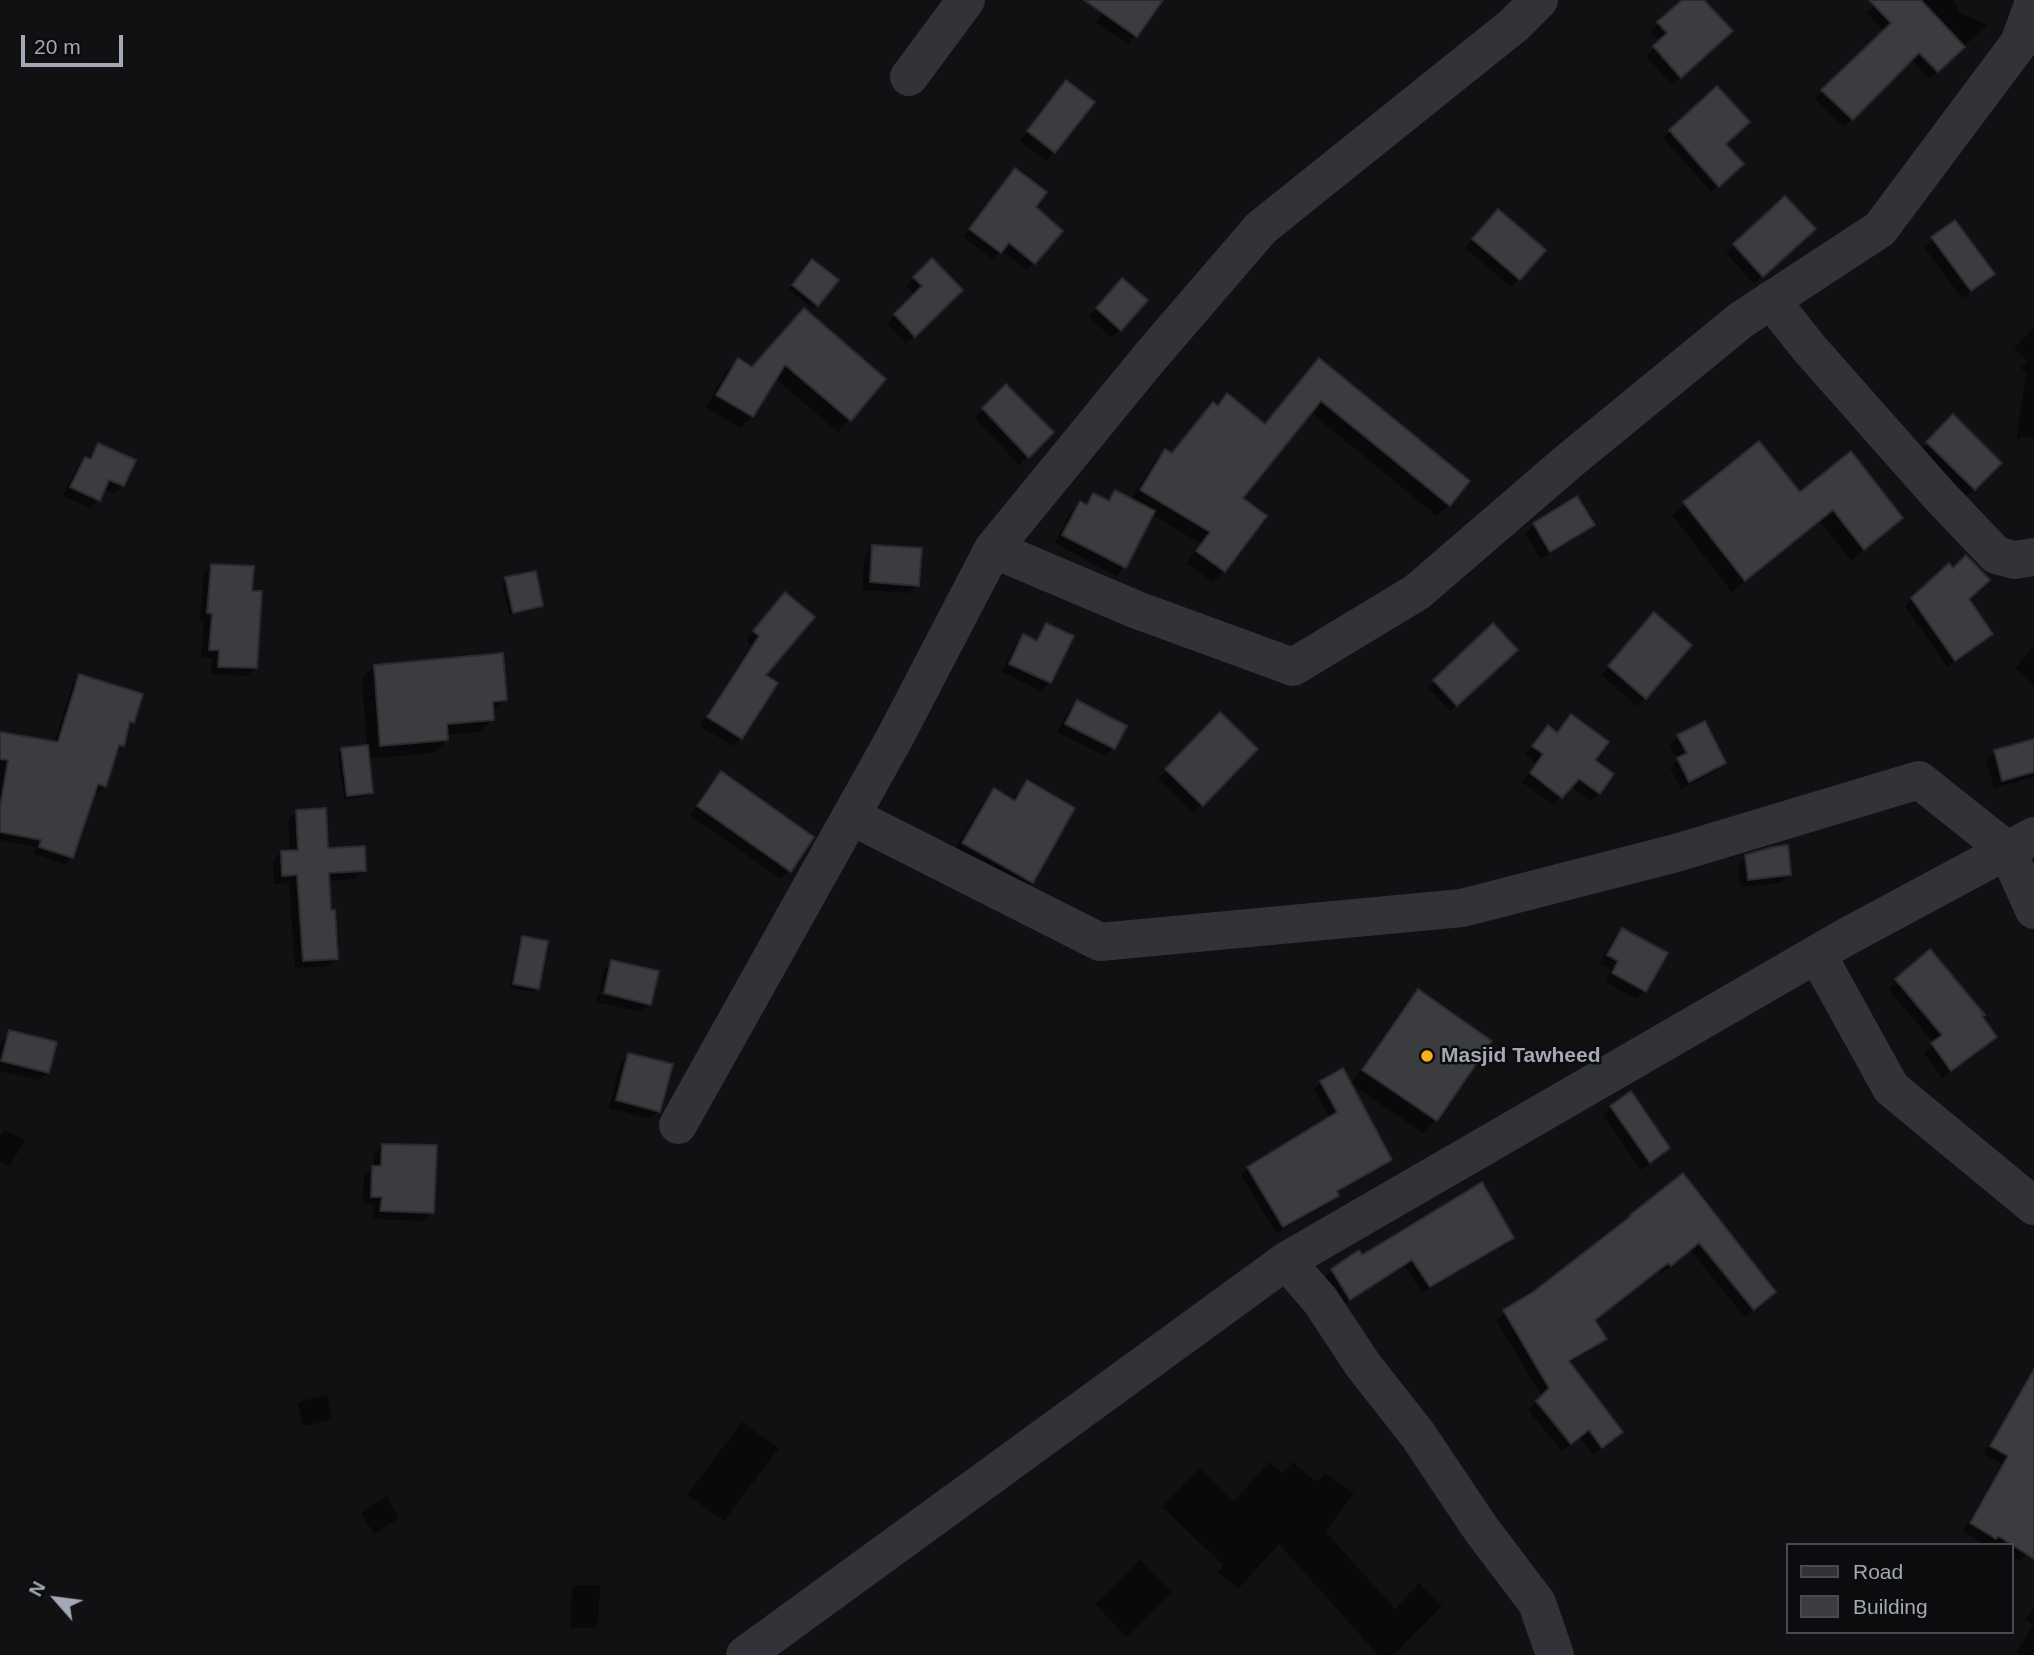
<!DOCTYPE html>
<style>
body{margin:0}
#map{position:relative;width:2034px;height:1655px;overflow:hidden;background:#111113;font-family:Arial,sans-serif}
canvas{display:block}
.legend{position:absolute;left:1786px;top:1543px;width:228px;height:91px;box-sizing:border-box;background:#0c0c0e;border:2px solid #484a50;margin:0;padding:9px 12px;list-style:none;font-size:21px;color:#a2a8b4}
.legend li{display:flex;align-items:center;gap:14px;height:35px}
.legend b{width:35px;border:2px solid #484a50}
.north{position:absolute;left:21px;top:1564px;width:70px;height:70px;-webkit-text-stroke:5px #0c0c0e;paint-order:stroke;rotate:298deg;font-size:19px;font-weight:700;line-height:28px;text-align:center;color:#a2a8b4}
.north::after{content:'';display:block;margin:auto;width:24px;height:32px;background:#a2a8b4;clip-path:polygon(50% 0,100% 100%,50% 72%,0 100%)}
.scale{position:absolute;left:21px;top:35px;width:102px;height:32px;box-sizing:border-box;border:4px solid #a2a8b4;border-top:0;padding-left:9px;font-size:21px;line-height:24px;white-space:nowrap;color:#a2a8b4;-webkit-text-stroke:5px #0c0c0e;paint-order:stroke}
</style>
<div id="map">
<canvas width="2034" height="1655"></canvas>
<ul class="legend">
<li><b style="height:9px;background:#323338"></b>Road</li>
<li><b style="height:19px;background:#3b3c40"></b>Building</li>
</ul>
<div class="north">N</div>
<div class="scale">20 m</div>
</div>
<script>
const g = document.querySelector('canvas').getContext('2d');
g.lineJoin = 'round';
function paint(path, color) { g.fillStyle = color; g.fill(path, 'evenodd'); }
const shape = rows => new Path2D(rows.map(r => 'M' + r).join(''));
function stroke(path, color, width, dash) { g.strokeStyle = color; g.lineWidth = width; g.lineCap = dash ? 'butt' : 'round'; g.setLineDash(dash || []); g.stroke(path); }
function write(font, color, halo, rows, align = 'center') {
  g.font = font + ' Arial,sans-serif'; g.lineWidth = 5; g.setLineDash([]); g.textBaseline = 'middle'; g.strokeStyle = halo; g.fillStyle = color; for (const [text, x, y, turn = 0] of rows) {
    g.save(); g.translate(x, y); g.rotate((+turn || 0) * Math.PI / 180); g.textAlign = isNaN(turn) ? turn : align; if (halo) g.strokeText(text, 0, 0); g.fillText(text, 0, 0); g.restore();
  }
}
const shadow = shape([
 [1107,0,1161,0,1128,44,1096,22,1109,2],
 [1880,0,1954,0,1959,12,1987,25,1929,79,1911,59,1844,127,1815,99,1885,32,1867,13],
 [1659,23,1722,40,1672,85,1646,56,1660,42,1650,32],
 [1717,89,1724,144,1741,164,1711,192,1663,138],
 [1058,91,1092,102,1046,161,1020,141],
 [1008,178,1033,207,1061,231,1027,270,1001,250,992,259,963,237],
 [1785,198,1805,237,1754,284,1726,253],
 [1490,220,1519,279,1511,287,1465,248],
 [1955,222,1993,274,1962,298,1924,247],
 [932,261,961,290,906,344,887,323,915,295,906,286],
 [809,265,817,305,813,309,789,289],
 [1114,288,1120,329,1112,338,1089,317],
 [792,322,884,379,838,432,775,378,752,416,740,428,706,407,726,372,738,360,752,368],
 [2034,327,2034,438,2021,437,2016,442,2026,373,2021,368,2027,361,2014,348],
 [1319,360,1448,505,1437,516,1310,412,1240,499,1265,517,1224,571,1213,582,1186,563,1201,544,1152,514,1124,567,1116,576,1055,543,1071,511,1080,503,1084,505,1094,495,1106,501,1115,492,1131,500,1154,462,1165,451,1171,454,1202,415,1217,407,1228,396,1264,426],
 [1006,387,1052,432,1019,465,975,418],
 [1953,417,2000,463,1966,497,1919,451],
 [1759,443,1800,494,1901,518,1851,561,1820,521,1732,592,1672,515],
 [99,445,133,461,122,485,114,494,103,489,99,500,90,508,63,496,77,467,85,459,87,460],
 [1577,498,1592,524,1584,533,1541,559,1525,533,1534,524],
 [873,547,917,585,909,593,862,590,865,555],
 [1949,565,1967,599,1991,634,1947,667,1905,606],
 [211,566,250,592,255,668,247,676,211,674,212,658,201,658,204,621,200,621,203,574],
 [506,579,541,606,537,609,509,615,502,583],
 [777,603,741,738,733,746,700,726,751,645,746,640],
 [1645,623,1645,698,1637,706,1601,675],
 [1046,625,1050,682,1041,691,1002,672,1015,645,1024,636,1034,641],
 [1493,625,1510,657,1450,711,1428,687],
 [2034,646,2034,686,2015,668],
 [374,666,505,700,492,714,492,719,479,732,446,735,447,740,434,753,367,759,372,792,368,796,344,799,338,754,342,750,367,747,362,679],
 [80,676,133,722,126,728,123,745,115,752,105,786,98,793,94,792,72,857,65,864,33,854,36,847,0,840,0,734,54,743,73,683],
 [1077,702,1113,747,1105,756,1057,732,1069,711],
 [1220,715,1255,749,1193,813,1158,779],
 [1571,716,1592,760,1599,793,1591,801,1570,786,1553,805,1522,782,1536,763,1525,755,1540,736,1556,734],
 [1678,736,1724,762,1716,771,1681,789,1670,768,1678,760,1670,745],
 [2034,741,2034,777,1994,788,1986,760,1995,752],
 [721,774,812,838,789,871,781,879,690,815],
 [1027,783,1031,882,1018,895,951,856,982,803,994,791,1011,800],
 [297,812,326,850,364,871,356,879,328,881,336,958,328,966,295,968,289,883,274,884,273,861,281,852,290,852,288,820],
 [1746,857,1789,875,1781,883,1740,887,1738,865],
 [1622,930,1645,991,1636,999,1605,982,1611,970,1600,964,1614,938],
 [523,938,537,988,533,992,510,988,519,942],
 [1930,952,1995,1037,1942,1078,1924,1053,1934,1043,1888,989],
 [612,962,650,1004,641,1012,596,1002,598,994,646,1005,646,1002,599,991,603,970],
 [1418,992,1490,1041,1436,1120,1423,1133,1351,1084,1406,1004],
 [10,1032,48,1072,39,1080,0,1071,0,1045],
 [628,1055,659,1111,650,1119,609,1108,620,1063],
 [1321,1082,1390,1159,1383,1166,1336,1193,1337,1196,1330,1203,1276,1233,1241,1175,1248,1169,1330,1118,1314,1089],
 [1611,1107,1668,1148,1641,1170,1603,1115],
 [5,1130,25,1140,10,1166,0,1161,0,1136],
 [383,1145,432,1212,424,1221,373,1219,374,1205,363,1204,364,1176,374,1167,374,1154],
 [1682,1175,1765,1300,1745,1317,1690,1250,1662,1273,1659,1270,1593,1321,1604,1339,1596,1347,1569,1363,1620,1432,1593,1455,1580,1437,1562,1451,1528,1410,1542,1397,1496,1320,1623,1225],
 [1512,1238,1505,1245,1422,1293,1405,1266,1342,1305,1325,1277,1358,1253,1361,1257],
 [2034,1366,2034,1549,2019,1561,2011,1556,2011,1545,1990,1543,1986,1545,1963,1531,2002,1464,1984,1454],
 [327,1395,332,1417,328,1421,303,1426,298,1404,302,1401],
 [742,1422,779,1448,724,1521,687,1495],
 [1269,1462,1282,1473,1293,1462,1316,1482,1325,1473,1354,1493,1326,1532,1395,1609,1419,1583,1442,1606,1394,1655,1378,1655,1279,1544,1238,1589,1218,1572,1223,1565,1162,1507,1199,1468,1234,1501],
 [387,1496,399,1518,374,1534,361,1513],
 [1140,1560,1172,1592,1126,1637,1095,1604],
 [575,1585,600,1586,598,1624,594,1628,570,1627,572,1589],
 [2034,1607,2034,1624,2025,1619],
 [2034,1625,2034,1655,2020,1655,2016,1652]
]);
const building = shape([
 [1084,0,1163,0,1137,37,1084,0],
 [1682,0,1704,0,1733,31,1681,78,1653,46,1667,33,1657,22,1682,0],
 [1869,0,1921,0,1965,47,1938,72,1919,53,1853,120,1821,90,1891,23,1869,0],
 [1066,80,1095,102,1055,153,1027,131,1066,80],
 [1717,86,1750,122,1726,144,1744,164,1719,187,1669,130,1717,86],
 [1015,168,1047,192,1036,207,1063,231,1035,264,1009,243,1001,253,969,229,1015,168],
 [1785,196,1816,229,1763,277,1733,244,1785,196],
 [1498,209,1546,250,1520,280,1472,239,1498,209],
 [1955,220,1995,274,1971,291,1931,237,1955,220],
 [932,258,963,290,915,337,894,314,922,286,913,277,932,258],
 [812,259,839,280,818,306,792,285,812,259],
 [1122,278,1148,300,1121,331,1096,308,1122,278],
 [804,308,886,379,851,421,785,365,753,417,716,395,738,358,752,367,804,308],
 [1319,358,1470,481,1450,506,1321,401,1243,498,1267,516,1225,572,1196,551,1210,532,1140,490,1165,449,1172,453,1213,402,1218,406,1227,393,1265,424,1319,358],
 [1006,384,1054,432,1029,458,982,408,1006,384],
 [1953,414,2002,463,1975,490,1926,442,1953,414],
 [1759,441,1800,492,1851,451,1903,518,1864,550,1833,510,1745,581,1683,502,1759,441],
 [98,443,136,460,124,486,109,480,100,501,70,487,85,457,91,459,98,443],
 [1115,490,1155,511,1126,568,1062,535,1080,501,1087,505,1093,493,1109,501,1115,490],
 [1577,496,1595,525,1550,552,1533,523,1577,496],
 [872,545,922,548,919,586,870,582,872,545],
 [1966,555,1990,580,1969,599,1993,634,1955,661,1911,598,1949,563,1953,568,1966,555],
 [211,564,254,566,252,591,262,591,257,668,218,667,219,650,209,650,212,614,207,613,211,564],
 [536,571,543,606,513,613,505,577,536,571],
 [785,592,815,617,766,675,778,683,742,739,707,717,759,636,753,631,785,592],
 [1654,612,1692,645,1646,699,1608,666,1654,612],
 [1046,623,1074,636,1051,683,1009,664,1023,634,1037,641,1046,623],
 [1493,623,1518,650,1457,706,1433,680,1493,623],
 [503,653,507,700,493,702,494,720,447,724,448,740,380,746,374,665,503,653],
 [79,674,143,694,134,723,130,721,124,746,119,745,106,787,98,784,73,858,39,847,41,840,0,832,0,807,8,760,0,759,0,732,58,742,79,674],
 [1077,700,1127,726,1115,749,1065,724,1077,700],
 [1220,712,1258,749,1203,806,1165,769,1220,712],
 [1571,714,1609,742,1595,760,1614,774,1600,794,1579,779,1562,798,1530,773,1543,754,1532,746,1548,725,1557,733,1571,714],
 [1705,721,1726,763,1689,782,1677,758,1687,753,1677,735,1705,721],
 [2034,739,2034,772,2002,781,1994,750,2034,739],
 [368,745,373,793,347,796,341,748,368,745],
 [721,771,814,837,791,872,697,806,721,771],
 [1027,780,1075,808,1033,883,962,843,994,788,1015,801,1027,780],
 [326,808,328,848,365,846,366,871,329,873,331,910,335,910,338,959,303,961,297,875,282,876,281,851,298,850,296,810,326,808],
 [1788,845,1791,875,1748,880,1745,855,1773,847,1788,845],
 [1622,928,1668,953,1646,992,1612,973,1618,961,1607,955,1622,928],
 [522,936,548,941,539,989,513,984,522,936],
 [1930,949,1985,1015,1982,1016,1997,1037,1951,1071,1931,1043,1942,1035,1895,979,1930,949],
 [611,960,659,971,651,1005,604,993,611,960],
 [1418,989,1492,1041,1437,1121,1362,1070,1418,989],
 [9,1030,57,1042,49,1073,1,1061,9,1030],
 [628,1053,673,1064,660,1112,616,1100,628,1053],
 [1343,1068,1392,1160,1337,1191,1339,1196,1283,1227,1247,1167,1337,1112,1320,1081,1343,1068],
 [1631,1091,1670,1148,1650,1163,1610,1106,1631,1091],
 [382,1144,437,1145,434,1213,380,1211,382,1197,371,1197,372,1166,381,1166,382,1144],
 [1683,1173,1776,1292,1754,1310,1699,1243,1671,1266,1668,1263,1595,1320,1607,1339,1569,1361,1623,1432,1602,1448,1589,1430,1571,1444,1536,1401,1549,1388,1503,1310,1533,1292,1631,1216,1630,1215,1683,1173],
 [1482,1182,1514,1238,1430,1287,1412,1260,1350,1300,1331,1269,1359,1250,1362,1255,1482,1182],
 [2034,1369,2034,1559,1998,1536,1996,1539,1970,1523,2008,1456,1990,1446,2034,1369]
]);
const minor = shape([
 [909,77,966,0],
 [1771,300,1809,348,1939,495,1996,555,2014,560,2034,557],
 [993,549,1137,610,1293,667,1417,592,1569,461,1741,320,1880,229,2019,43,2034,2],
 [851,816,1100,942,1462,908,1676,853,1919,780,2007,850,2034,910],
 [1817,954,1891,1088,2034,1206],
 [678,1125,894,739,993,549,1150,357,1261,228,1514,25,1539,0],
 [1286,1261,1320,1300,1363,1365,1418,1435,1481,1529,1537,1603,1555,1655],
 [745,1655,1286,1261,1846,937,2034,836]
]);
const markers = [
 [1427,1056,7,"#fcae20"]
];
const poiNames = [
 ["Masjid Tawheed",1441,1056]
];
paint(shadow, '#0007');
paint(building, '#3b3c40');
stroke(building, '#2b2b2f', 2);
stroke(minor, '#323338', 38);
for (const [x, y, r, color] of markers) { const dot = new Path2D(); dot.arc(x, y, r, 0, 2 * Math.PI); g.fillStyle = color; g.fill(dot); stroke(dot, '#0c0c0e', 2.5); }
write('bold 21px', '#a2a8b4', '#0c0c0e', poiNames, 'left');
</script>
